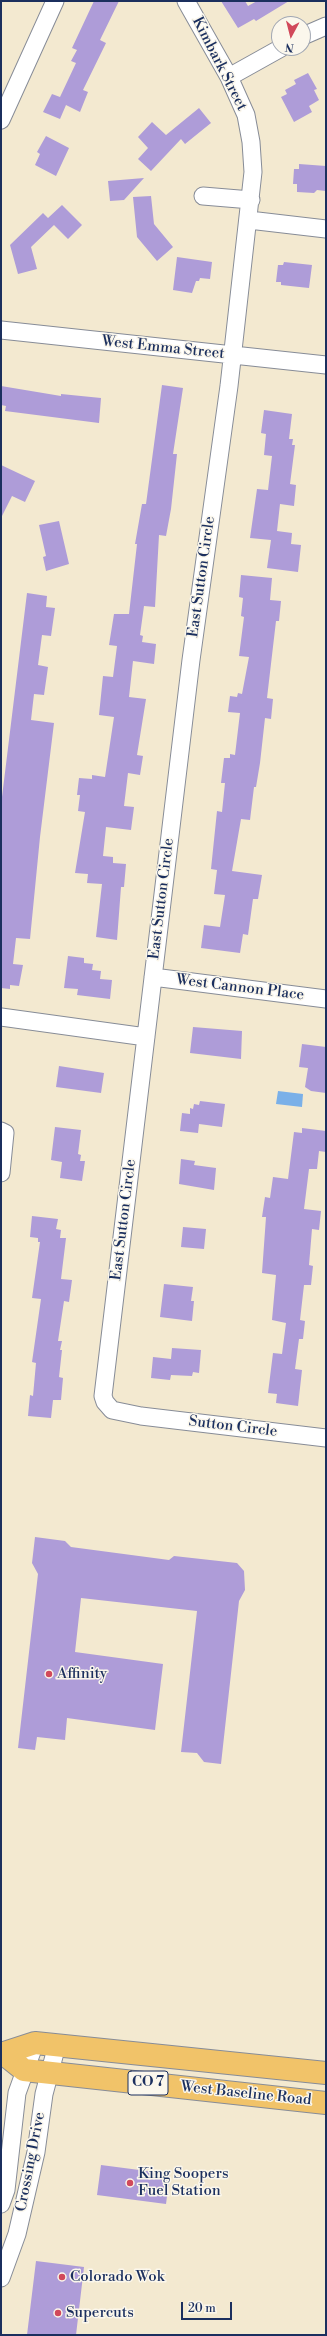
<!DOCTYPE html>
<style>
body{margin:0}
#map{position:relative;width:327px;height:2336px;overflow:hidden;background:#f3e9d0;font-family:"Libre Bodoni",serif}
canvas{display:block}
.frame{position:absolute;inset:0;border:2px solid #1b2f5e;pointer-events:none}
.north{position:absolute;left:271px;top:16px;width:40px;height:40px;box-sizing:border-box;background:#fbf7ec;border:1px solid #a1a7b3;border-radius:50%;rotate:187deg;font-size:11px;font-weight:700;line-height:16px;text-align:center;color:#1b2f5e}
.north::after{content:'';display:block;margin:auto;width:14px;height:18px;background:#d1495b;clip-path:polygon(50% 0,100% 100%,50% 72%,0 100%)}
.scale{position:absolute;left:181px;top:2302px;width:51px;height:18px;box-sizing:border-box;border:2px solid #1b2f5e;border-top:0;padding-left:5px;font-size:12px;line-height:14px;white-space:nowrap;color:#1b2f5e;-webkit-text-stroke:3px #fbf7ec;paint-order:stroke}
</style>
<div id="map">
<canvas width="327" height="2336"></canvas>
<div class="frame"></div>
<div class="north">N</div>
<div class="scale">20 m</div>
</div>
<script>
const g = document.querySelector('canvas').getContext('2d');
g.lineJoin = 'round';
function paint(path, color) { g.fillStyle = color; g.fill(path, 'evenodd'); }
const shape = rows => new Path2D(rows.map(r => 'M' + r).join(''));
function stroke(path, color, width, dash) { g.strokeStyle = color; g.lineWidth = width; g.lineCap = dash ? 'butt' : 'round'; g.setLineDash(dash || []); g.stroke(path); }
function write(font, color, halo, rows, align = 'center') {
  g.font = font + ' "Libre Bodoni",serif'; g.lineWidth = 3; g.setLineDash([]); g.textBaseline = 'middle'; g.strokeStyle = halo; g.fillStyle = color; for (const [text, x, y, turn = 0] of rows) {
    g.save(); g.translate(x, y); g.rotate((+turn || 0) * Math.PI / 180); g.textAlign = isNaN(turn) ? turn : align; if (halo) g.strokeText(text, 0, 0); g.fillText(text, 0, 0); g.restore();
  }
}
const water = shape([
 [278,1091,303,1094,302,1107,276,1104]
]);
const building = shape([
 [94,1,119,1,100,40,106,43,83,90,88,92,80,112,66,105,60,119,43,112,52,94,60,97,76,63,71,61,77,50,72,48],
 [221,1,245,1,248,6,257,1,289,1,256,21,254,19,238,28],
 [308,73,317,89,314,90,319,100,309,106,312,112,294,122,281,97,287,94,285,90,296,84,294,80],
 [199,108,211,123,185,144,181,139,151,171,138,159,148,148,138,137,152,122,166,135],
 [46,136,69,148,56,176,35,165,40,154,37,152],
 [299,164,326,166,326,191,317,190,314,193,297,192,297,184,293,184,294,169,299,169],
 [144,178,124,200,110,201,108,181],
 [151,196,154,224,173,247,157,261,137,237,133,197],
 [62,205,82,225,68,239,54,225,31,247,37,269,18,274,10,245,43,213,48,218],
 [177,257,212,262,210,279,200,278,199,281,196,281,192,293,173,290],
 [284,262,312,265,309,288,281,285,281,282,276,282,278,265,283,265],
 [162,385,183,388,173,454,177,454,171,509,166,536,159,535,155,607,144,606,140,635,143,636,142,642,156,644,154,664,133,661,129,697,146,699,137,755,143,756,140,775,128,773,124,806,134,807,131,830,106,827,103,856,113,857,113,863,126,864,124,887,121,887,117,940,96,937,102,884,87,883,88,874,75,873,85,812,78,811,80,795,77,795,79,778,92,779,92,775,105,777,114,717,99,715,103,676,113,677,117,646,109,645,114,614,129,614,137,544,135,544,142,504,146,504],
 [1,386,61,396,61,394,101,398,99,423,5,411,6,406,1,405],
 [264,410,292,414,289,439,293,439,292,445,295,445,290,484,296,485,294,506,280,504,277,531,292,533,291,544,301,545,298,572,267,568,271,540,250,538,257,489,268,490,272,456,264,455,266,434,261,433],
 [1,465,35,481,25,502,12,496,1,518],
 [59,521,69,564,46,571,43,557,46,556,39,525],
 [241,575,272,578,270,600,281,601,279,621,276,621,267,698,273,699,271,719,265,718,260,763,256,787,254,787,250,820,241,819,232,871,262,875,258,899,253,899,248,935,243,934,240,953,201,948,204,925,220,927,225,895,214,894,217,870,211,869,217,811,222,812,225,783,221,783,224,758,230,758,230,754,235,755,240,713,228,712,230,696,237,697,238,693,242,694,249,657,239,656,244,617,241,616,243,598,239,597],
 [27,593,47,596,46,607,55,608,51,636,42,635,38,665,48,667,44,695,34,694,31,720,54,723,40,837,30,939,16,938,13,964,23,965,19,986,10,985,10,989,1,988,1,805],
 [68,956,84,958,84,963,93,964,92,970,101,971,100,979,112,980,110,999,77,995,78,989,64,988],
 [193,1027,242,1031,241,1059,190,1053],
 [302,1044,326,1047,326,1093,311,1091,305,1087,308,1068,299,1067],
 [59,1066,104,1073,101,1093,56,1087],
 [200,1101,225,1104,222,1127,199,1124,198,1133,180,1131,182,1113,190,1114,190,1108,193,1109,194,1104,199,1105],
 [55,1127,81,1130,78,1154,81,1155,80,1161,85,1161,82,1181,60,1178,62,1162,51,1160],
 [302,1128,326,1131,326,1152,319,1151,317,1169,309,1169,304,1209,321,1211,319,1230,312,1229,309,1265,313,1266,311,1285,304,1285,300,1320,305,1321,303,1339,299,1339,295,1369,302,1370,298,1406,276,1403,277,1394,268,1393,273,1353,282,1354,286,1323,272,1320,276,1275,262,1273,266,1217,262,1217,265,1197,270,1198,273,1177,288,1179,294,1132,302,1133],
 [181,1159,195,1161,194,1165,216,1168,214,1190,179,1184],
 [32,1216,58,1219,56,1229,61,1230,60,1238,66,1238,61,1279,72,1280,69,1302,64,1301,58,1341,62,1341,60,1350,62,1350,59,1377,63,1378,61,1400,53,1400,51,1418,28,1416,30,1395,33,1396,36,1363,32,1362,41,1299,32,1298,40,1242,38,1242,38,1238,30,1237],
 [183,1227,206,1229,204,1249,181,1247],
 [164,1284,193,1287,191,1301,194,1301,192,1321,160,1317],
 [172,1348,201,1350,199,1373,193,1372,192,1376,171,1375,170,1380,151,1378,153,1357,171,1359],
 [35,1537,65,1541,71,1547,169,1560,174,1556,237,1563,244,1571,245,1590,239,1601,221,1764,204,1762,197,1753,181,1752,197,1611,81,1598,75,1652,163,1664,155,1730,67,1718,65,1740,37,1737,35,1750,18,1748,38,1574,32,1563],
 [101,2165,170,2174,166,2204,97,2195],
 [36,2261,84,2267,76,2335,27,2335]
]);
const minor = shape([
 [186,1,229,77,246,115,251,142,253,172,229,386,191,660,103,1396,105,1402,112,1410,141,1416,326,1438],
 [303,36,326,26],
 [229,77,281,48],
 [1,120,55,1],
 [203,196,251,200],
 [249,220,326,229],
 [1,330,326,365],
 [153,977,326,999],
 [1,1017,146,1037],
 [1,1131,5,1133,1,1173],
 [1,2204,6,2190,17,2093,35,2043],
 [1,2278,17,2234,36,2152,44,2094,57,2045]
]);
const primary = shape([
 [1,2054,35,2043,326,2073],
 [5,2055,24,2070,326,2103]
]);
const markers = [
 [49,1674,4,"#d1495b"],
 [130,2183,4,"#d1495b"],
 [62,2277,4,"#d1495b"],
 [58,2313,4,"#d1495b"]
];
const shields = [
 [148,2083,40]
];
const shieldNames = [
 ["CO 7",148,2083]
];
const streetNames = [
 ["Kimbark Street",219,64,63],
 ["West Emma Street",163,348,6],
 ["East Sutton Circle",202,577,-82],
 ["East Sutton Circle",162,899,-83],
 ["West Cannon Place",240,988,7],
 ["East Sutton Circle",124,1220,-83],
 ["Sutton Circle",233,1427,7],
 ["West Baseline Road",246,2094,6],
 ["Crossing Drive",31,2162,-79]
];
const poiNames = [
 ["Affinity",57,1674],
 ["King Soopers",138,2174],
 ["Fuel Station",138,2191],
 ["Colorado Wok",70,2277],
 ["Supercuts",66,2313]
];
paint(water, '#7ab0e8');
paint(building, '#ae9cd8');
stroke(minor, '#878c97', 19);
stroke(primary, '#878c97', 24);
stroke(minor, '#fff', 17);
stroke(primary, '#f1c369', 22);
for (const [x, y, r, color] of markers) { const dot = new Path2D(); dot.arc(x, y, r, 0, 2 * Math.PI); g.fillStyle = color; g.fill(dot); stroke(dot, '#fbf7ec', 1.5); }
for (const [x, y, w] of shields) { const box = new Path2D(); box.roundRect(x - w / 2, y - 12, w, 24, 3); g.fillStyle = '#fbf7ec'; g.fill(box); stroke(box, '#1b2f5e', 1); }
write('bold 14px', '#1b2f5e', null, shieldNames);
write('15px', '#1b2f5e', '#fbf7ec', streetNames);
write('15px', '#1b2f5e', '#fbf7ec', poiNames, 'left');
</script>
